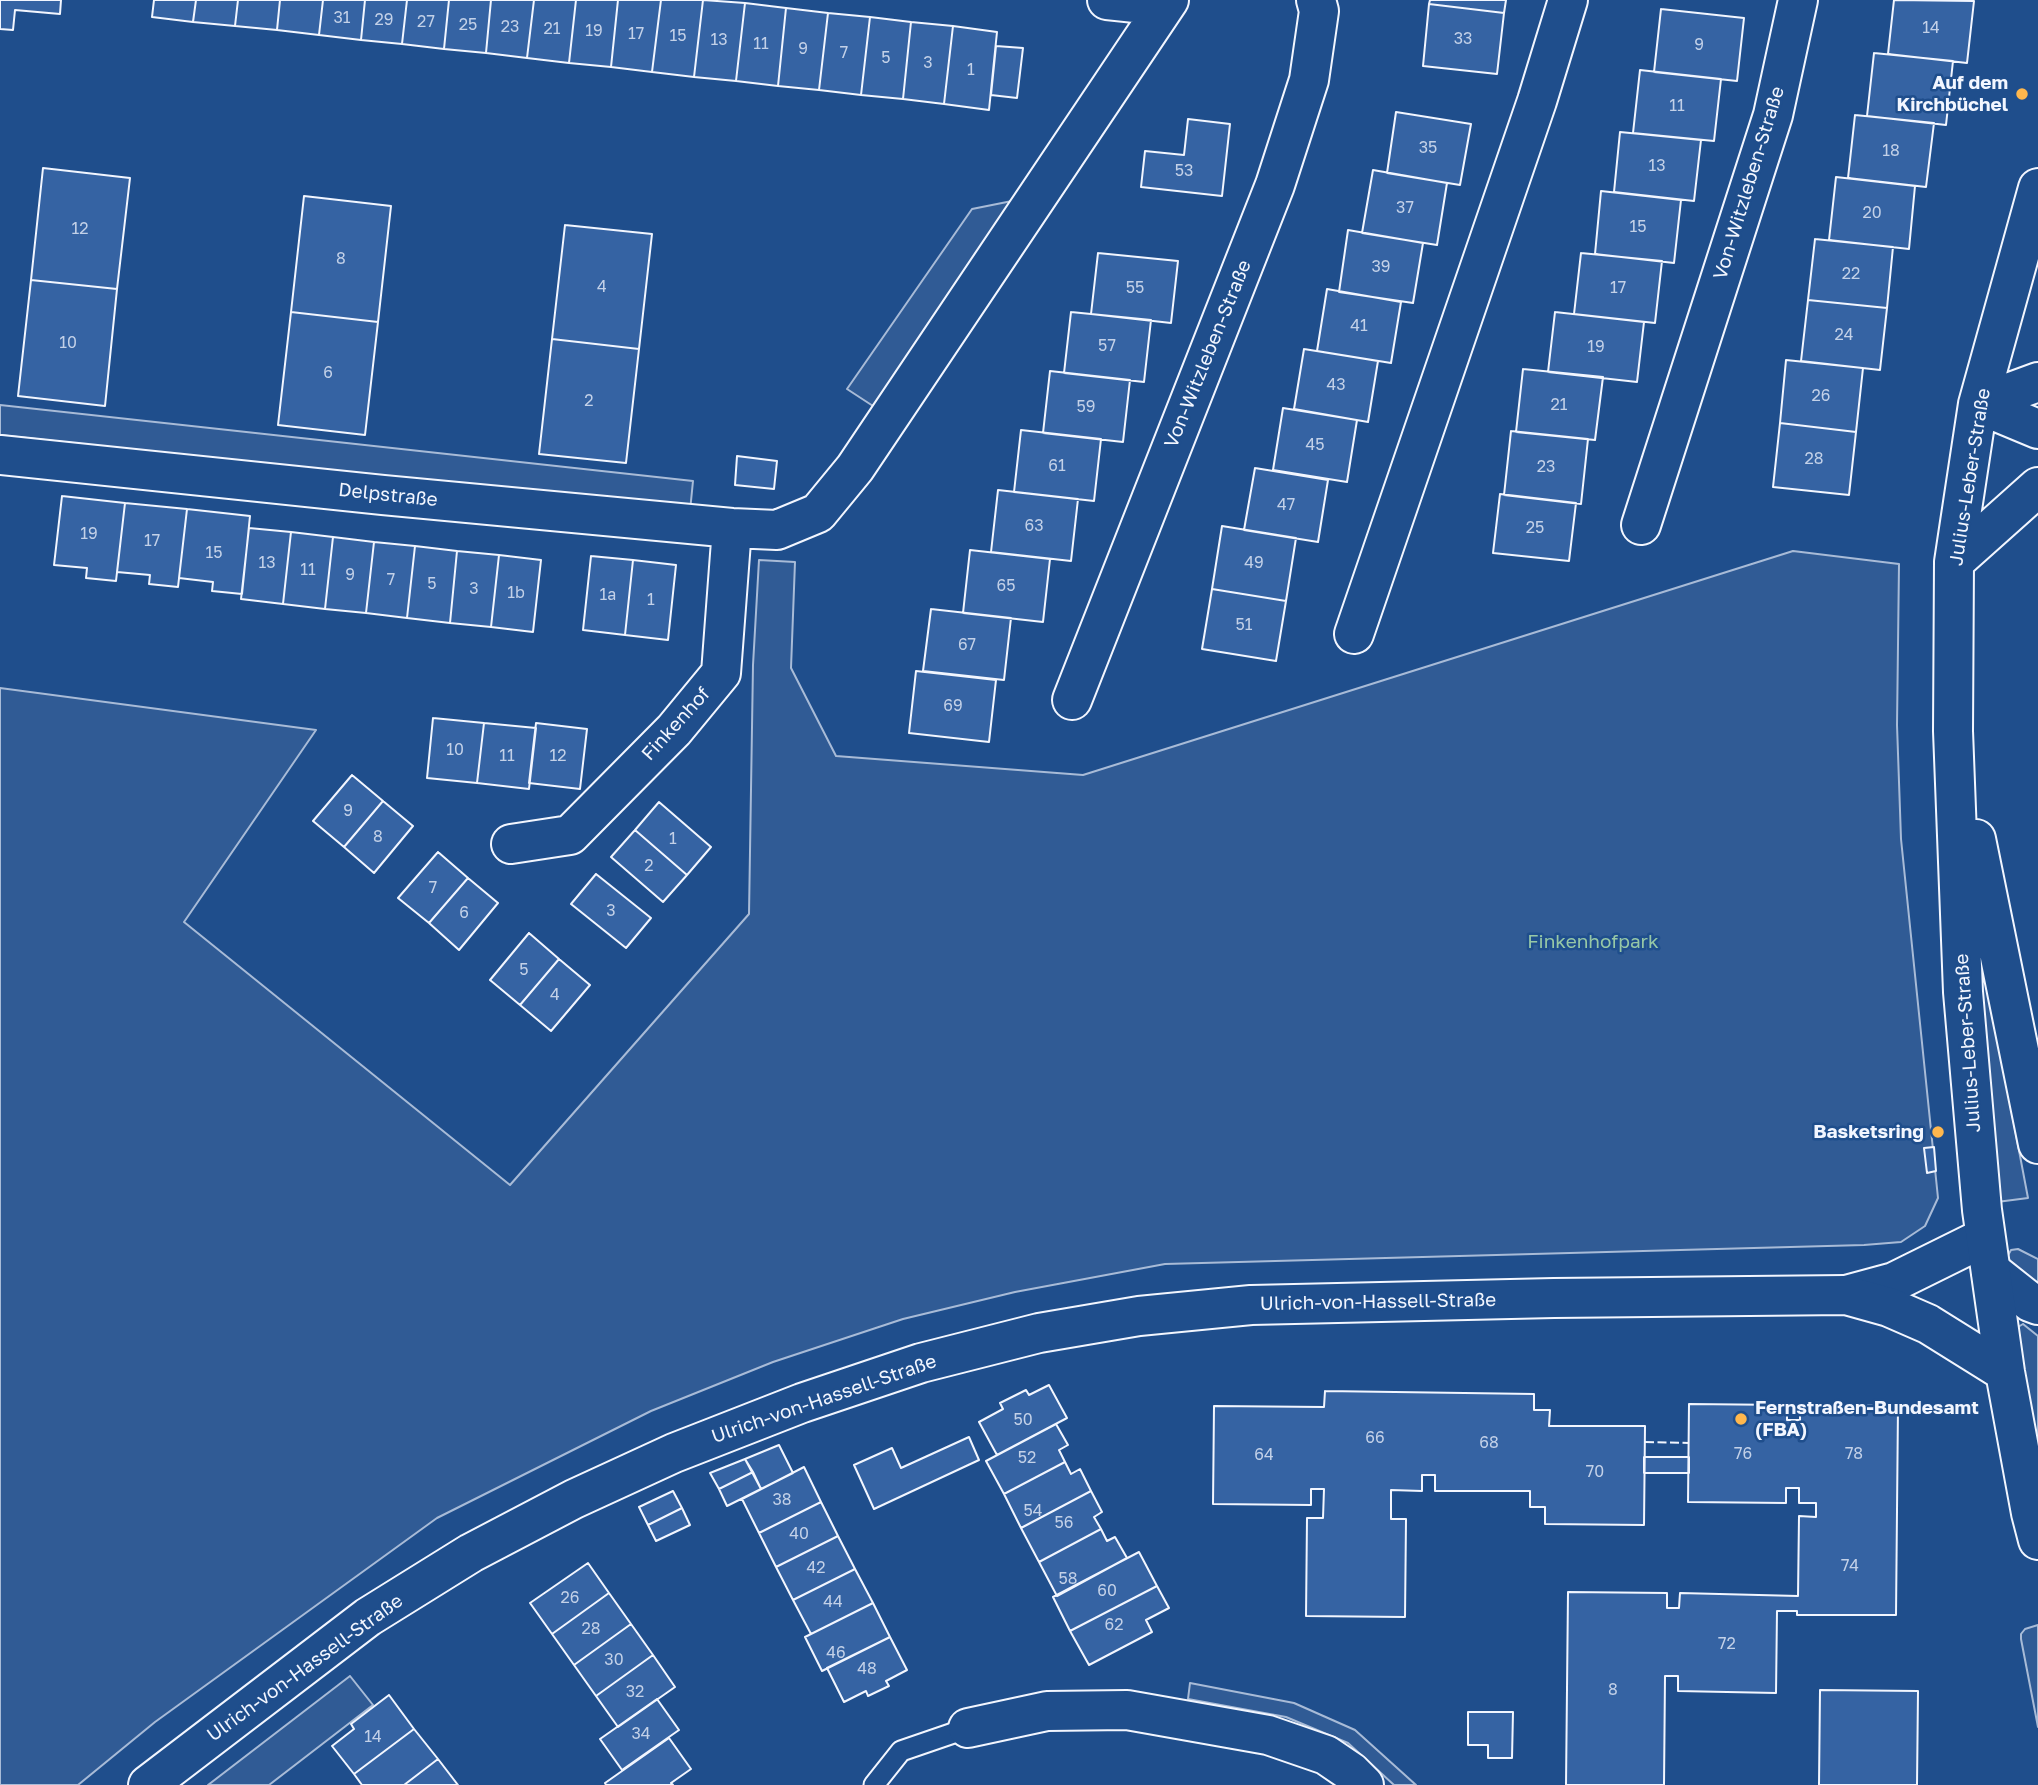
<!DOCTYPE html>
<meta charset="utf-8">
<style>
body{margin:0}
canvas{display:block;background:#1f4e8c}
</style>
<canvas width="2038" height="1785"></canvas>
<script>
const g = document.querySelector('canvas').getContext('2d');
g.lineJoin = 'round';
function paint(path, color) { g.fillStyle = color; g.fill(path, 'evenodd'); }
const shape = rows => new Path2D(rows.map(r => 'M' + r).join(''));
function stroke(path, color, width, dash) { g.strokeStyle = color; g.lineWidth = width; g.lineCap = dash ? 'butt' : 'round'; g.setLineDash(dash || []); g.stroke(path); }
function write(font, color, halo, rows, align = 'center') {
  g.font = font + ' "Golos Text",sans-serif'; g.lineWidth = 5; g.setLineDash([]); g.textBaseline = 'middle'; g.strokeStyle = halo; g.fillStyle = color; for (const [text, x, y, turn = 0] of rows) {
    g.save(); g.translate(x, y); g.rotate((+turn || 0) * Math.PI / 180); g.textAlign = isNaN(turn) ? turn : align; if (halo) g.strokeText(text, 0, 0); g.fillText(text, 0, 0); g.restore();
  }
}
const built = shape([
 [1017,200,873,406,847,389,972,209,1017,200],
 [0,405,693,481,690,511,0,435,0,405],
 [1793,551,1899,564,1897,725,1901,839,1938,1198,1925,1226,1901,1242,1864,1245,1165,1264,1015,1292,903,1319,773,1362,651,1411,437,1518,155,1722,78,1785,0,1785,0,688,316,730,184,922,510,1185,749,914,753,665,759,560,795,562,791,668,836,756,1083,775,1793,551],
 [1969,947,1981,950,2028,1198,1997,1202,1969,947],
 [2018,1249,2038,1259,2038,1295,2020,1284,2007,1257,2011,1250,2018,1249],
 [2023,1324,2038,1336,2038,1468,2018,1327,2023,1324],
 [2038,1625,2038,1727,2021,1639,2021,1634,2025,1629,2038,1625],
 [350,1676,373,1705,269,1785,208,1785,350,1676],
 [1190,1683,1294,1703,1355,1730,1416,1785,1394,1785,1348,1743,1286,1717,1188,1699,1190,1683]
]);
const building = shape([
 [0,0,61,0,60,14,15,10,13,30,0,29,0,0],
 [154,0,196,0,193,22,152,17,154,0],
 [196,0,238,0,235,26,193,22,196,0],
 [238,0,280,0,277,30,235,26,238,0],
 [280,0,323,0,319,35,277,30,280,0],
 [323,0,365,0,361,40,319,35,323,0],
 [365,0,407,0,402,44,361,40,365,0],
 [407,0,449,0,444,49,402,44,407,0],
 [449,0,491,0,486,53,444,49,449,0],
 [491,0,534,0,527,58,486,53,491,0],
 [534,0,576,0,569,63,527,58,534,0],
 [576,0,618,0,611,67,569,63,576,0],
 [618,0,661,0,652,72,611,67,618,0],
 [661,0,703,0,694,77,652,72,661,0],
 [703,0,745,3,736,81,694,77,703,0],
 [1430,0,1506,0,1504,13,1429,4,1430,0],
 [1894,0,1974,1,1967,63,1888,54,1894,0],
 [745,3,786,8,778,86,736,81,745,3],
 [1429,4,1504,13,1497,74,1423,66,1429,4],
 [786,8,828,13,819,90,778,86,786,8],
 [1661,9,1744,18,1737,81,1654,72,1661,9],
 [828,13,870,17,861,95,819,90,828,13],
 [870,17,911,22,903,99,861,95,870,17],
 [911,22,953,26,944,104,903,99,911,22],
 [953,26,997,32,989,110,944,104,953,26],
 [996,46,1023,48,1017,98,991,95,996,46],
 [1874,53,1953,61,1946,125,1867,116,1874,53],
 [1640,70,1721,79,1714,141,1633,133,1640,70],
 [1396,112,1471,124,1460,185,1387,173,1396,112],
 [1855,115,1934,123,1926,187,1848,178,1855,115],
 [1188,119,1230,124,1222,196,1141,187,1145,151,1184,155,1188,119],
 [1620,132,1701,140,1694,201,1614,192,1620,132],
 [43,168,130,178,117,289,31,280,43,168],
 [1373,170,1447,183,1437,245,1362,233,1373,170],
 [1836,177,1915,186,1909,249,1829,240,1836,177],
 [1601,191,1681,200,1674,263,1595,254,1601,191],
 [304,196,391,206,378,322,291,312,304,196],
 [565,225,652,234,639,349,552,339,565,225],
 [1348,230,1423,243,1413,303,1339,292,1348,230],
 [1815,239,1893,247,1887,308,1808,300,1815,239],
 [1098,253,1178,261,1171,323,1091,314,1098,253],
 [1581,253,1662,261,1655,323,1574,314,1581,253],
 [31,280,117,289,105,406,18,396,31,280],
 [1327,289,1401,302,1391,363,1317,351,1327,289],
 [1808,300,1887,308,1880,370,1801,361,1808,300],
 [291,312,378,322,365,435,278,425,291,312],
 [1071,312,1151,320,1144,382,1064,373,1071,312],
 [1555,312,1644,322,1637,382,1548,372,1555,312],
 [552,339,639,349,626,463,539,454,552,339],
 [1304,349,1378,361,1368,422,1294,409,1304,349],
 [1786,360,1863,368,1856,432,1780,423,1786,360],
 [1523,369,1603,377,1595,440,1516,432,1523,369],
 [1050,371,1130,380,1123,442,1043,433,1050,371],
 [1283,408,1357,420,1347,482,1273,470,1283,408],
 [1780,423,1856,432,1849,495,1773,487,1780,423],
 [1021,430,1101,439,1094,501,1014,492,1021,430],
 [1511,431,1588,439,1581,504,1504,495,1511,431],
 [737,456,777,461,774,489,735,485,737,456],
 [1255,468,1328,480,1318,542,1244,530,1255,468],
 [998,490,1078,499,1071,561,991,552,998,490],
 [1500,494,1576,503,1569,561,1493,553,1500,494],
 [62,496,125,503,116,581,86,578,87,568,54,565,62,496],
 [125,503,187,509,178,587,149,584,150,575,117,572,125,503],
 [187,509,250,516,242,594,212,591,213,582,179,578,187,509],
 [1222,526,1296,538,1286,601,1212,589,1222,526],
 [249,528,291,532,283,604,241,599,249,528],
 [291,532,333,537,325,609,283,604,291,532],
 [333,537,374,542,366,613,325,609,333,537],
 [374,542,415,546,407,618,366,613,374,542],
 [415,546,457,551,450,623,407,618,415,546],
 [970,550,1050,559,1043,622,963,613,970,550],
 [457,551,499,555,491,627,450,623,457,551],
 [499,555,541,560,533,632,491,627,499,555],
 [591,556,633,560,625,635,583,630,591,556],
 [633,560,676,565,668,640,625,635,633,560],
 [1212,589,1286,601,1276,661,1202,649,1212,589],
 [931,609,1011,618,1004,680,923,671,931,609],
 [916,671,996,680,989,742,909,733,916,671],
 [433,718,484,723,477,783,427,778,433,718],
 [484,723,536,728,529,789,477,783,484,723],
 [536,723,587,729,580,789,529,783,536,723],
 [352,775,383,801,344,847,313,821,352,775],
 [383,801,413,826,374,873,344,847,383,801],
 [659,802,711,847,687,875,635,830,659,802],
 [635,830,687,875,663,902,611,857,635,830],
 [438,852,468,878,429,923,398,898,438,852],
 [596,874,651,918,626,948,571,904,596,874],
 [468,878,498,903,459,950,429,923,468,878],
 [529,933,559,959,520,1005,490,980,529,933],
 [559,959,590,985,551,1031,520,1005,559,959],
 [1934,1147,1936,1171,1927,1173,1924,1148,1934,1147],
 [1049,1385,1067,1418,997,1455,979,1422,1003,1409,1000,1403,1026,1390,1029,1395,1049,1385],
 [1325,1391,1534,1394,1534,1410,1550,1410,1549,1426,1645,1426,1644,1525,1545,1524,1545,1507,1530,1507,1530,1491,1435,1491,1435,1475,1422,1475,1422,1491,1391,1490,1391,1519,1406,1519,1405,1617,1306,1616,1307,1518,1323,1518,1324,1489,1311,1489,1311,1505,1213,1504,1214,1406,1324,1407,1325,1391],
 [1689,1404,1787,1405,1787,1420,1800,1420,1800,1405,1898,1406,1896,1615,1797,1615,1797,1611,1777,1611,1776,1693,1678,1691,1678,1676,1665,1676,1664,1785,1566,1785,1568,1592,1667,1593,1667,1608,1679,1608,1680,1593,1798,1596,1799,1516,1816,1517,1816,1503,1799,1503,1799,1488,1786,1488,1786,1503,1688,1502,1689,1404],
 [1056,1424,1068,1445,1059,1450,1065,1462,1004,1494,986,1461,1056,1424],
 [969,1437,979,1460,874,1509,854,1465,892,1448,901,1468,969,1437],
 [779,1445,793,1473,761,1489,745,1459,779,1445],
 [1644,1457,1689,1457,1689,1473,1644,1473,1644,1457],
 [745,1459,753,1472,719,1489,710,1473,745,1459],
 [1065,1462,1071,1474,1080,1469,1091,1491,1021,1528,1004,1494,1065,1462],
 [804,1467,821,1502,759,1533,742,1499,804,1467],
 [753,1472,761,1489,727,1506,719,1489,753,1472],
 [673,1491,682,1508,648,1525,639,1507,673,1491],
 [1091,1491,1102,1512,1094,1517,1101,1529,1039,1562,1021,1528,1091,1491],
 [821,1502,838,1536,776,1567,759,1533,821,1502],
 [682,1508,690,1525,656,1541,648,1525,682,1508],
 [1101,1529,1107,1541,1115,1537,1127,1558,1057,1596,1039,1562,1101,1529],
 [838,1536,855,1569,793,1600,776,1567,838,1536],
 [1139,1552,1157,1586,1070,1631,1053,1597,1139,1552],
 [588,1563,609,1593,552,1634,530,1603,588,1563],
 [855,1569,873,1603,811,1634,793,1600,855,1569],
 [1157,1586,1169,1608,1146,1620,1152,1632,1089,1665,1070,1631,1157,1586],
 [609,1593,631,1624,574,1665,552,1634,609,1593],
 [873,1603,890,1637,822,1671,805,1637,873,1603],
 [631,1624,653,1655,596,1696,574,1665,631,1624],
 [890,1637,907,1670,886,1681,889,1686,868,1696,866,1691,844,1702,827,1668,890,1637],
 [653,1655,675,1687,618,1727,596,1696,653,1655],
 [1820,1690,1918,1691,1917,1785,1819,1785,1820,1690],
 [389,1695,414,1729,354,1774,332,1746,354,1729,351,1724,389,1695],
 [657,1699,679,1730,622,1770,600,1739,657,1699],
 [1468,1712,1513,1712,1512,1758,1488,1758,1488,1745,1468,1745,1468,1712],
 [414,1729,438,1759,404,1785,362,1785,354,1774,414,1729],
 [669,1738,691,1769,671,1783,673,1785,606,1785,605,1783,669,1738],
 [438,1759,458,1785,404,1785,438,1759]
]);
const lane = shape([
 [874,1785,901,1751,968,1728]
]);
const street = shape([
 [1107,0,1164,6],
 [0,455,383,495,732,528,777,530,818,513,855,468,1169,0],
 [1641,525,1773,115,1798,0],
 [1354,634,1537,101,1568,0],
 [1072,700,1275,185,1309,80,1319,11,1316,0],
 [511,844,570,835,674,730,721,673,732,528],
 [1991,1271,2030,1302,2038,1305],
 [1846,1295,1894,1282,1985,1237],
 [968,1728,1047,1711,1127,1710,1268,1735,1326,1755,1351,1772,1364,1785]
]);
const secondary = shape([
 [2038,188,1978,404,1954,562,1953,731,1963,992,1982,1210,2005,1372,2031,1513,2038,1540],
 [1978,404,2038,429],
 [1978,404,2038,382],
 [1954,562,2038,487],
 [1976,839,2038,1144],
 [148,1785,368,1617,471,1553,574,1499,674,1453,802,1403,921,1363,1039,1333,1139,1316,1251,1305,1554,1298,1846,1295,1889,1307,1928,1324,2005,1372]
]);
const fence = shape([
 [1645,1442,1689,1443]
]);
const markers = [
 [2022,94,7,"#ffb74d"],
 [1938,1132,7,"#ffb74d"],
 [1741,1419,7,"#ffb74d"]
];
const numberNames = [
 ["31",342,18],
 ["29",384,20],
 ["27",426,22],
 ["25",468,25],
 ["23",510,27],
 ["14",1931,28],
 ["21",552,29],
 ["19",594,31],
 ["17",636,34],
 ["15",678,36],
 ["33",1463,39],
 ["13",719,40],
 ["11",761,44],
 ["9",1699,45],
 ["9",803,49],
 ["7",844,53],
 ["5",886,58],
 ["3",928,63],
 ["1",971,70],
 ["11",1677,106],
 ["35",1428,148],
 ["18",1891,151],
 ["13",1657,166],
 ["53",1184,171],
 ["37",1405,208],
 ["20",1872,213],
 ["15",1638,227],
 ["12",80,229],
 ["8",341,259],
 ["39",1381,267],
 ["22",1851,274],
 ["4",602,287],
 ["55",1135,288],
 ["17",1618,288],
 ["41",1359,326],
 ["24",1844,335],
 ["10",68,343],
 ["57",1107,346],
 ["19",1596,347],
 ["6",328,373],
 ["43",1336,385],
 ["26",1821,396],
 ["2",589,401],
 ["21",1559,405],
 ["59",1086,407],
 ["45",1315,445],
 ["28",1814,459],
 ["61",1057,466],
 ["23",1546,467],
 ["47",1286,505],
 ["63",1034,526],
 ["25",1535,528],
 ["19",89,534],
 ["17",152,541],
 ["15",214,553],
 ["13",267,563],
 ["49",1254,563],
 ["11",308,570],
 ["9",350,575],
 ["7",391,580],
 ["5",432,584],
 ["65",1006,586],
 ["3",474,589],
 ["1b",516,593],
 ["1a",608,595],
 ["1",651,600],
 ["51",1244,625],
 ["67",967,645],
 ["69",953,706],
 ["10",455,750],
 ["11",507,756],
 ["12",558,756],
 ["9",348,811],
 ["8",378,837],
 ["1",673,839],
 ["2",649,866],
 ["7",433,888],
 ["3",611,911],
 ["6",464,913],
 ["5",524,970],
 ["4",555,995],
 ["50",1023,1420],
 ["66",1375,1438],
 ["68",1489,1443],
 ["76",1743,1454],
 ["78",1854,1454],
 ["64",1264,1455],
 ["52",1027,1458],
 ["70",1595,1472],
 ["38",782,1500],
 ["54",1033,1511],
 ["56",1064,1523],
 ["40",799,1534],
 ["74",1850,1566],
 ["42",816,1568],
 ["58",1068,1579],
 ["60",1107,1591],
 ["26",570,1598],
 ["44",833,1602],
 ["62",1114,1625],
 ["28",591,1629],
 ["72",1727,1644],
 ["46",836,1653],
 ["30",614,1660],
 ["48",867,1669],
 ["8",1613,1690],
 ["32",635,1692],
 ["34",641,1734],
 ["14",373,1737]
];
const poiNames = [
 ["Auf dem",2008,83],
 ["Kirchbüchel",2008,105],
 ["Basketsring",1924,1132],
 ["Fernstraßen-Bundesamt",1755,1408,"left"],
 ["(FBA)",1755,1430,"left"]
];
const streetNames = [
 ["Von-Witzleben-Straße",1749,183,-73],
 ["Von-Witzleben-Straße",1208,354,-68],
 ["Julius-Leber-Straße",1970,477,-81],
 ["Delpstraße",388,495,6],
 ["Finkenhof",676,724,-48],
 ["Julius-Leber-Straße",1968,1043,-94],
 ["Ulrich-von-Hassell-Straße",1378,1302,-1],
 ["Ulrich-von-Hassell-Straße",824,1399,-19],
 ["Ulrich-von-Hassell-Straße",305,1668,-36]
];
const parkNames = [
 ["Finkenhofpark",1593,942]
];
paint(built, '#305b95');
stroke(built, '#a8bbd7', 2);
paint(building, '#3563a3');
stroke(building, '#f2f6ff', 2);
stroke(lane, '#f2f6ff', 23);
stroke(street, '#f2f6ff', 42);
stroke(secondary, '#f2f6ff', 42);
stroke(lane, '#1f4e8c', 19);
stroke(street, '#1f4e8c', 38);
stroke(secondary, '#1f4e8c', 38);
stroke(fence, '#f2f6ff', 2, [9, 3.5]);
for (const [x, y, r, color] of markers) { const dot = new Path2D(); dot.arc(x, y, r, 0, 2 * Math.PI); g.fillStyle = color; g.fill(dot); stroke(dot, '#1f4e8c', 2.5); }
write('16px', '#c3d1e8', null, numberNames);
write('bold 19px', '#f2f6ff', '#1f4e8c', poiNames, 'right');
write('19px', '#f2f6ff', '#1f4e8c', streetNames);
write('19px', '#97c8a6', '#1f4e8c', parkNames);
</script>
